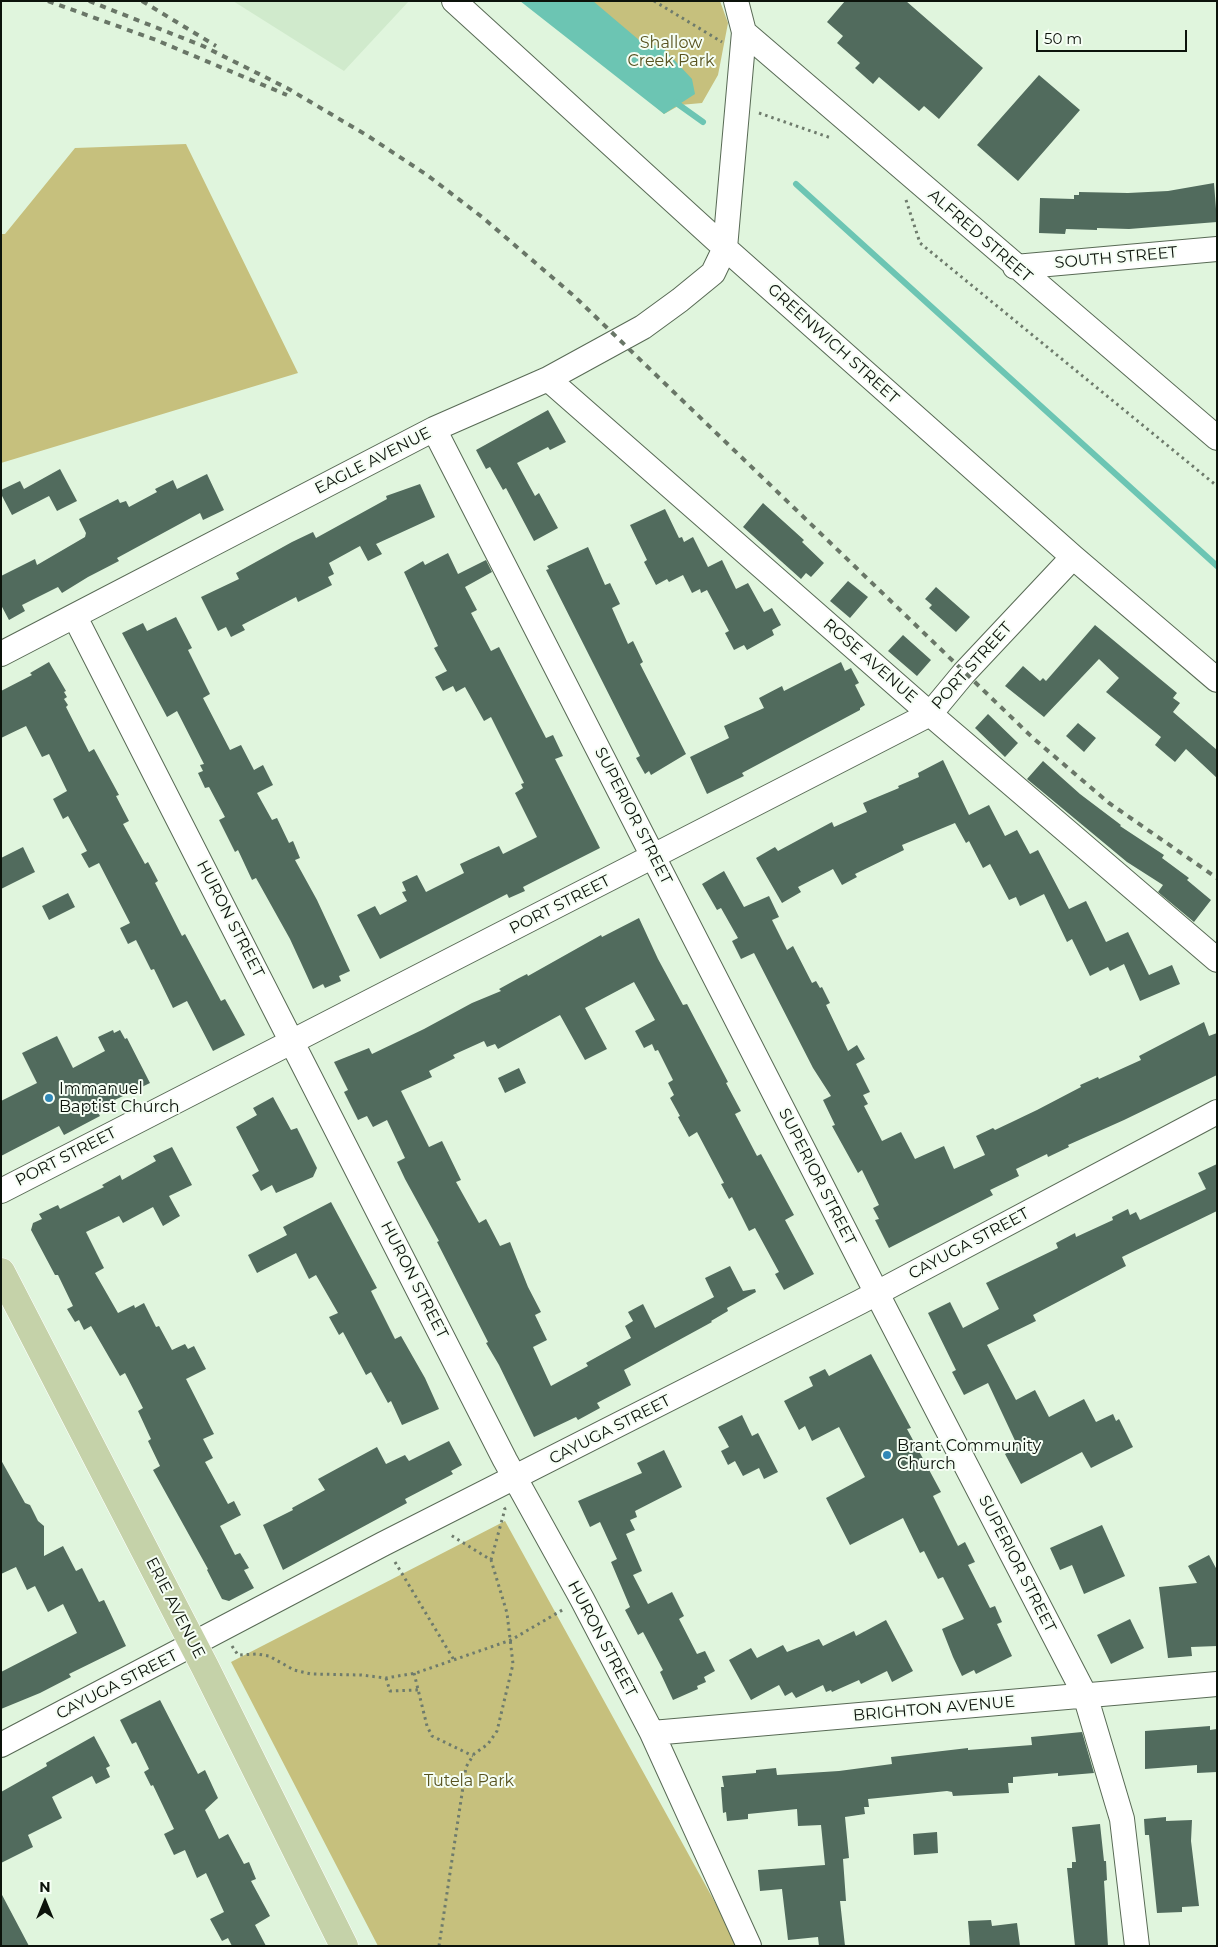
<!DOCTYPE html>
<style>
body{margin:0}
#map{position:relative;width:1218px;height:1947px;overflow:hidden;background:#e0f5dd;font-family:Montserrat,sans-serif}
canvas{display:block}
.frame{position:absolute;inset:0;border:2px solid #0c130b;pointer-events:none}
.north{position:absolute;left:20px;top:1877px;width:50px;height:50px;-webkit-text-stroke:4px #f5fef4;paint-order:stroke;rotate:0deg;font-size:14px;font-weight:700;line-height:20px;text-align:center;color:#0c130b}
.north::after{content:'';display:block;margin:auto;width:18px;height:22px;background:#0c130b;clip-path:polygon(50% 0,100% 100%,50% 72%,0 100%)}
.scale{position:absolute;left:1036px;top:30px;width:151px;height:22px;box-sizing:border-box;border:2px solid #0c130b;border-top:0;padding-left:6px;font-size:15px;line-height:18px;white-space:nowrap;color:#0c130b;-webkit-text-stroke:4px #f5fef4;paint-order:stroke}
</style>
<div id="map">
<canvas width="1218" height="1947"></canvas>
<div class="frame"></div>
<div class="north">N</div>
<div class="scale">50 m</div>
</div>
<script>
const g = document.querySelector('canvas').getContext('2d');
g.lineJoin = 'round';
function paint(path, color) { g.fillStyle = color; g.fill(path, 'evenodd'); }
const shape = rows => new Path2D(rows.map(r => 'M' + r).join(''));
function stroke(path, color, width, dash) { g.strokeStyle = color; g.lineWidth = width; g.lineCap = dash ? 'butt' : 'round'; g.setLineDash(dash || []); g.stroke(path); }
function write(font, color, halo, rows, align = 'center') {
  g.font = font + ' Montserrat,sans-serif'; g.lineWidth = 4; g.setLineDash([]); g.textBaseline = 'middle'; g.strokeStyle = halo; g.fillStyle = color; for (const [text, x, y, turn = 0] of rows) {
    g.save(); g.translate(x, y); g.rotate((+turn || 0) * Math.PI / 180); g.textAlign = isNaN(turn) ? turn : align; if (halo) g.strokeText(text, 0, 0); g.fillText(text, 0, 0); g.restore();
  }
}
const built = shape([
 [233,1,409,1,344,71]
]);
const green = shape([
 [534,1,720,1,728,23,718,75,702,103,680,105,664,114],
 [186,144,298,373,1,463,1,234,5,234,75,148],
 [505,1521,739,1946,378,1946,231,1662]
]);
const water = shape([
 [520,1,593,1,639,40,663,48,692,79,695,94,664,114]
]);
const stream = shape([
 [675,102,703,122],
 [796,184,1217,566]
]);
const building = shape([
 [845,1,906,1,983,68,939,119,924,106,919,111,879,77,873,84,855,68,860,63,837,43,843,36,827,22],
 [1039,75,1080,110,1018,181,977,145],
 [1214,183,1217,222,1129,229,1097,228,1097,230,1066,229,1065,234,1039,233,1040,198,1074,199,1074,195,1079,195,1079,192,1128,193,1168,191],
 [548,410,566,442,550,450,548,447,517,463,535,496,539,493,558,528,534,541,506,488,503,490,490,467,486,469,476,450],
 [60,469,77,501,57,511,49,496,12,515,1,494,1,490,20,481,24,489],
 [207,474,224,510,203,520,200,513,117,558,119,561,88,577,62,593,58,587,22,605,25,611,9,620,1,605,1,576,35,559,37,565,85,537,86,533,79,519,118,499,120,503,126,501,129,507,157,492,155,489,173,480,177,489],
 [420,484,435,517,376,544,382,554,368,561,360,546,329,563,334,574,328,577,332,585,298,602,296,597,242,625,245,630,231,637,226,627,218,631,201,597,239,579,236,573,292,542,313,532,316,538,387,499,386,496],
 [763,503,804,540,802,542,824,563,811,577,806,573,801,579,743,527],
 [665,509,679,538,682,537,684,542,693,537,708,567,722,560,736,589,748,583,764,612,772,608,781,625,772,630,774,635,747,650,744,645,734,650,725,633,729,631,707,590,701,593,700,589,692,593,683,575,669,582,667,579,656,585,644,562,647,560,630,525],
 [588,547,605,585,610,583,620,604,612,608,628,644,633,641,643,662,640,664,686,754,651,775,649,771,645,774,636,758,640,756,546,570,549,569,547,566],
 [448,553,458,574,486,560,492,572,465,587,477,610,471,613,491,651,499,647,546,738,553,735,563,756,555,759,600,848,523,887,525,891,509,898,507,894,380,959,357,915,375,906,380,915,407,901,402,892,406,891,402,882,417,875,426,892,464,873,460,864,499,846,503,854,537,837,515,793,523,788,521,784,524,783,491,717,484,721,465,687,456,692,453,686,443,691,435,677,447,671,434,648,438,646,404,572,423,561,425,565],
 [848,581,868,597,850,618,830,601],
 [936,587,970,617,956,632,929,608,932,605,925,599],
 [176,617,192,648,188,650,210,694,203,698,230,750,241,745,254,770,263,765,273,785,257,793,272,820,277,818,289,843,293,841,300,858,295,860,317,900,350,971,339,976,341,981,325,988,323,984,313,989,290,939,256,878,252,880,238,850,235,852,219,820,225,817,209,787,205,788,198,773,203,771,200,765,204,764,177,711,167,717,122,633,143,623,147,631],
 [1095,625,1177,693,1173,698,1180,703,1173,712,1217,750,1217,778,1186,749,1175,762,1155,745,1161,737,1106,692,1119,678,1099,659,1044,717,1005,686,1023,666,1040,681,1043,678,1046,681],
 [903,635,931,660,917,676,888,651],
 [49,662,66,691,64,692,67,697,64,699,68,705,66,707,89,752,94,749,119,795,116,796,129,821,123,824,145,864,148,862,158,881,155,883,182,936,185,934,221,1001,225,999,245,1035,213,1051,187,1001,173,1008,154,969,151,970,136,940,128,944,120,928,130,923,99,863,89,868,81,854,87,851,68,816,63,819,53,799,67,791,49,754,42,757,26,726,1,738,1,691,32,675,30,673],
 [841,662,845,671,851,668,859,683,855,685,865,705,860,708,860,710,742,773,744,776,707,794,690,757,729,738,724,726,764,708,759,698,782,686,784,691],
 [988,714,1018,743,1005,757,975,728],
 [1078,723,1096,738,1084,752,1066,736],
 [943,760,969,815,989,805,1005,836,1017,830,1030,854,1038,850,1069,909,1086,901,1106,942,1128,932,1149,975,1172,965,1180,984,1140,1001,1124,964,1110,971,1108,967,1090,976,1072,939,1067,942,1044,894,1020,906,1016,897,1009,900,990,864,983,868,969,841,966,843,955,823,902,845,904,850,855,874,857,877,842,885,833,869,798,887,801,892,782,903,756,858,775,847,778,851,832,822,834,827,867,812,863,803,899,788,898,786,919,777,918,773],
 [1043,761,1080,794,1121,825,1120,826,1164,855,1162,858,1189,878,1187,880,1211,900,1194,922,1158,892,1163,885,1127,862,1027,779],
 [23,847,35,872,1,889,1,858],
 [724,871,744,907,769,896,779,917,772,920,787,950,793,946,812,983,816,981,820,988,822,987,830,1003,826,1005,848,1051,857,1045,865,1059,856,1064,870,1092,863,1095,868,1104,864,1106,882,1141,901,1132,915,1159,944,1146,954,1169,985,1155,976,1136,993,1128,995,1130,1037,1110,1081,1087,1080,1085,1098,1077,1099,1079,1141,1060,1139,1056,1204,1022,1209,1036,1217,1033,1217,1075,1124,1120,1068,1145,1069,1147,1048,1157,1047,1154,1016,1169,1019,1176,990,1190,993,1195,889,1248,875,1220,879,1219,873,1208,879,1205,862,1170,858,1173,832,1126,835,1125,823,1100,831,1096,813,1068,754,953,741,959,732,941,738,938,721,908,717,910,702,884],
 [68,893,75,907,49,920,42,906],
 [639,918,658,959,683,1005,687,1004,728,1082,726,1083,741,1111,735,1114,757,1156,761,1154,794,1215,785,1220,814,1274,784,1290,775,1274,779,1272,755,1228,749,1231,732,1197,729,1199,721,1184,724,1183,697,1132,689,1137,678,1117,680,1116,670,1098,674,1095,668,1083,673,1080,658,1050,655,1051,652,1044,644,1048,635,1031,655,1020,634,982,585,1008,607,1049,585,1060,560,1015,498,1049,495,1044,487,1047,484,1041,453,1055,455,1058,429,1071,432,1077,401,1091,429,1147,442,1141,461,1180,456,1182,479,1223,486,1219,500,1246,510,1242,528,1287,541,1312,535,1315,547,1340,533,1347,551,1386,588,1366,586,1363,631,1338,625,1326,633,1321,628,1312,643,1304,655,1328,714,1297,705,1278,730,1266,743,1291,755,1289,756,1292,727,1308,728,1311,711,1321,712,1322,624,1370,631,1385,597,1403,600,1408,578,1420,576,1417,534,1437,499,1365,486,1343,488,1342,437,1242,439,1241,405,1179,397,1162,405,1158,387,1120,373,1127,367,1116,358,1120,344,1092,348,1090,334,1062,369,1048,372,1054,424,1029,472,1003,501,991,499,989,519,978,527,974,528,976,601,935,602,937],
 [113,1030,114,1033,120,1030,125,1039,127,1038,150,1083,96,1109,100,1116,64,1135,59,1126,1,1156,1,1101,37,1083,22,1053,57,1036,73,1068,105,1051,98,1037],
 [519,1068,526,1083,505,1093,498,1078],
 [273,1097,291,1130,297,1128,317,1168,313,1177,276,1193,272,1185,261,1191,252,1175,259,1171,236,1127,257,1115,253,1108],
 [172,1147,192,1185,169,1196,180,1216,163,1226,153,1207,123,1223,119,1216,86,1232,104,1268,95,1273,118,1313,134,1305,135,1308,144,1303,156,1327,159,1326,172,1350,185,1344,188,1349,194,1346,206,1369,186,1379,214,1434,203,1439,213,1458,205,1462,228,1504,234,1501,241,1515,220,1526,235,1555,240,1553,249,1568,244,1570,254,1588,229,1601,222,1599,207,1570,208,1569,153,1470,160,1466,148,1441,151,1439,138,1411,143,1408,125,1373,120,1376,91,1326,84,1330,79,1320,75,1322,67,1309,73,1306,58,1275,55,1275,31,1230,33,1223,42,1219,39,1214,58,1205,60,1209,104,1187,102,1185,120,1175,122,1180,156,1161,153,1156],
 [1217,1164,1217,1211,1122,1257,1126,1266,1033,1315,1036,1321,987,1345,1016,1400,1035,1390,1049,1417,1084,1399,1096,1422,1113,1414,1116,1421,1119,1419,1133,1447,1091,1468,1082,1452,1021,1484,1005,1454,1018,1447,988,1383,964,1395,952,1372,956,1370,928,1313,950,1302,963,1328,999,1309,986,1283,1058,1248,1056,1243,1075,1233,1076,1237,1113,1220,1112,1217,1128,1209,1130,1215,1136,1212,1140,1220,1206,1189,1198,1173],
 [331,1202,377,1288,371,1291,395,1339,401,1336,425,1378,439,1409,402,1425,391,1401,388,1403,371,1372,366,1375,343,1332,339,1335,329,1317,338,1313,316,1275,309,1279,296,1253,257,1273,248,1255,287,1235,283,1227],
 [871,1354,911,1428,907,1429,941,1492,933,1496,958,1546,965,1542,975,1562,968,1565,990,1608,995,1606,1002,1622,997,1624,1012,1656,976,1674,974,1670,962,1676,953,1657,942,1629,964,1619,943,1577,938,1579,924,1551,920,1553,903,1518,850,1545,826,1498,865,1477,839,1427,812,1441,805,1426,799,1430,784,1401,813,1386,809,1377,825,1369,829,1376],
 [742,1415,752,1436,758,1433,778,1472,764,1479,759,1468,743,1476,735,1461,728,1465,721,1451,729,1447,718,1427],
 [449,1441,462,1465,451,1471,453,1474,405,1499,407,1503,283,1570,263,1525,293,1510,292,1508,325,1490,318,1479,377,1447,386,1464,405,1455,409,1461],
 [664,1450,682,1487,635,1511,637,1517,630,1520,635,1530,626,1534,642,1571,633,1575,648,1604,672,1592,684,1616,679,1619,697,1654,705,1651,715,1671,704,1677,706,1682,697,1686,698,1689,673,1700,660,1672,663,1670,643,1632,638,1635,625,1610,630,1607,611,1562,617,1559,600,1522,590,1527,578,1501,642,1473,637,1463],
 [1,1460,25,1503,30,1505,38,1521,44,1526,44,1556,63,1546,76,1571,82,1568,99,1602,104,1600,126,1646,69,1674,71,1677,40,1693,1,1709,1,1672,77,1633,63,1604,48,1612,35,1586,27,1590,16,1567,1,1574],
 [1102,1525,1125,1576,1084,1594,1072,1565,1060,1570,1050,1548],
 [1209,1555,1217,1570,1217,1646,1191,1647,1192,1656,1168,1658,1159,1587,1197,1583,1188,1566],
 [1130,1619,1144,1648,1111,1664,1097,1635],
 [886,1620,913,1671,892,1682,887,1671,861,1684,859,1680,832,1692,831,1690,826,1692,823,1685,796,1698,792,1692,785,1696,779,1685,751,1700,729,1660,751,1648,757,1658,783,1645,787,1652,819,1639,823,1646,854,1631,856,1636],
 [160,1700,198,1774,205,1770,218,1798,205,1810,219,1839,228,1834,244,1864,249,1862,256,1879,251,1881,270,1916,255,1925,266,1946,232,1946,228,1938,222,1941,210,1919,224,1912,206,1873,197,1878,185,1850,174,1855,164,1834,174,1829,153,1785,151,1786,144,1772,149,1769,136,1742,132,1744,120,1720],
 [1210,1726,1210,1730,1217,1729,1217,1772,1197,1773,1197,1765,1145,1769,1145,1731],
 [1082,1732,1094,1773,1058,1776,1058,1773,1013,1777,1013,1783,1008,1783,1009,1793,953,1796,952,1792,947,1791,868,1799,869,1807,864,1807,865,1814,845,1817,849,1858,843,1859,846,1901,840,1901,845,1946,819,1946,818,1937,788,1940,782,1889,760,1891,758,1870,825,1865,821,1825,798,1826,797,1809,748,1814,748,1819,727,1821,726,1812,723,1813,721,1787,724,1787,722,1776,756,1773,756,1770,776,1768,777,1775,839,1771,892,1764,891,1757,968,1748,968,1750,1032,1745,1031,1737],
 [94,1736,110,1766,106,1768,110,1777,96,1784,92,1776,52,1797,62,1818,28,1835,33,1847,1,1863,1,1792,47,1766,46,1763],
 [1166,1817,1166,1821,1192,1820,1191,1841,1199,1906,1182,1907,1182,1912,1157,1913,1149,1835,1145,1835,1144,1819],
 [1100,1824,1104,1861,1106,1861,1107,1880,1104,1881,1108,1946,1075,1946,1067,1868,1072,1868,1072,1862,1076,1862,1072,1827],
 [937,1832,938,1853,914,1855,913,1834],
 [1,1893,29,1946,1,1946],
 [991,1920,992,1926,1017,1923,1020,1946,970,1946,968,1921]
]);
const path = shape([
 [654,1,722,42],
 [759,113,831,138],
 [906,200,920,243,1217,486],
 [491,1560,505,1509,503,1506],
 [395,1562,454,1660],
 [232,1646,238,1655,257,1654,269,1656,294,1670,311,1674,361,1675,386,1678,416,1673,511,1640,564,1609],
 [414,1673,427,1726,432,1736,473,1756],
 [386,1678,390,1691,418,1690],
 [439,1946,466,1767,474,1754,488,1744,497,1731,513,1664,507,1613,491,1560,449,1534]
]);
const minor = shape([
 [454,1,725,248,1073,557,1217,680],
 [736,1,744,32,1217,438],
 [1015,267,1217,249],
 [548,379,930,714,1217,960],
 [434,429,888,1315,1085,1695,1122,1819,1137,1946],
 [75,617,505,1460,582,1599,652,1733,749,1946],
 [1,654,434,429,548,379,643,327,680,300,713,273,725,248,744,32],
 [1,1191,930,714,964,673,1073,557],
 [652,1733,1217,1684],
 [1,1745,383,1544,860,1302,1217,1112]
]);
const major = shape([
 [1,1272,205,1667,344,1946]
]);
const rail = shape([
 [48,1,156,40,287,95],
 [89,1,203,46,287,88,368,136,427,175,482,217,574,296,1033,738,1109,803,1217,878],
 [142,1,216,46]
]);
const markers = [
 [49,1098,5,"#3188b7"],
 [887,1455,5,"#3188b7"]
];
const parkNames = [
 ["Shallow",671,43],
 ["Creek Park",671,61],
 ["Tutela Park",469,1781]
];
const streetNames = [
 ["ALFRED STREET",980,236,41],
 ["SOUTH STREET",1116,258,-5],
 ["GREENWICH STREET",833,344,42],
 ["EAGLE AVENUE",373,461,-27],
 ["ROSE AVENUE",870,661,41],
 ["PORT STREET",972,666,-48],
 ["SUPERIOR STREET",633,816,63],
 ["PORT STREET",560,905,-27],
 ["HURON STREET",230,919,63],
 ["PORT STREET",66,1157,-27],
 ["SUPERIOR STREET",817,1177,63],
 ["CAYUGA STREET",969,1244,-28],
 ["HURON STREET",414,1280,63],
 ["CAYUGA STREET",610,1430,-27],
 ["SUPERIOR STREET",1017,1564,63],
 ["ERIE AVENUE",175,1608,63],
 ["HURON STREET",602,1639,62],
 ["CAYUGA STREET",117,1685,-27],
 ["BRIGHTON AVENUE",934,1709,-5]
];
const poiNames = [
 ["Immanuel",59,1089],
 ["Baptist Church",59,1107],
 ["Brant Community",897,1446],
 ["Church",897,1464]
];
paint(built, '#d0eacc');
paint(green, '#c6c07d');
paint(water, '#6cc5b3');
stroke(stream, '#6cc5b3', 6);
paint(building, '#516b5d');
stroke(minor, '#586a55', 26);
stroke(major, '#fff', 29);
stroke(path, '#6e7b6c', 3, [2.5, 4]);
stroke(minor, '#fff', 24);
stroke(major, '#c5d2a9', 28);
stroke(rail, '#697667', 4, [6, 6]);
for (const [x, y, r, color] of markers) { const dot = new Path2D(); dot.arc(x, y, r, 0, 2 * Math.PI); g.fillStyle = color; g.fill(dot); stroke(dot, '#f5fef4', 2); }
write('16px', '#585320', '#f5fef4', parkNames);
write('16px', '#0c130b', '#f5fef4', streetNames);
write('16px', '#0c130b', '#f5fef4', poiNames, 'left');
</script>
